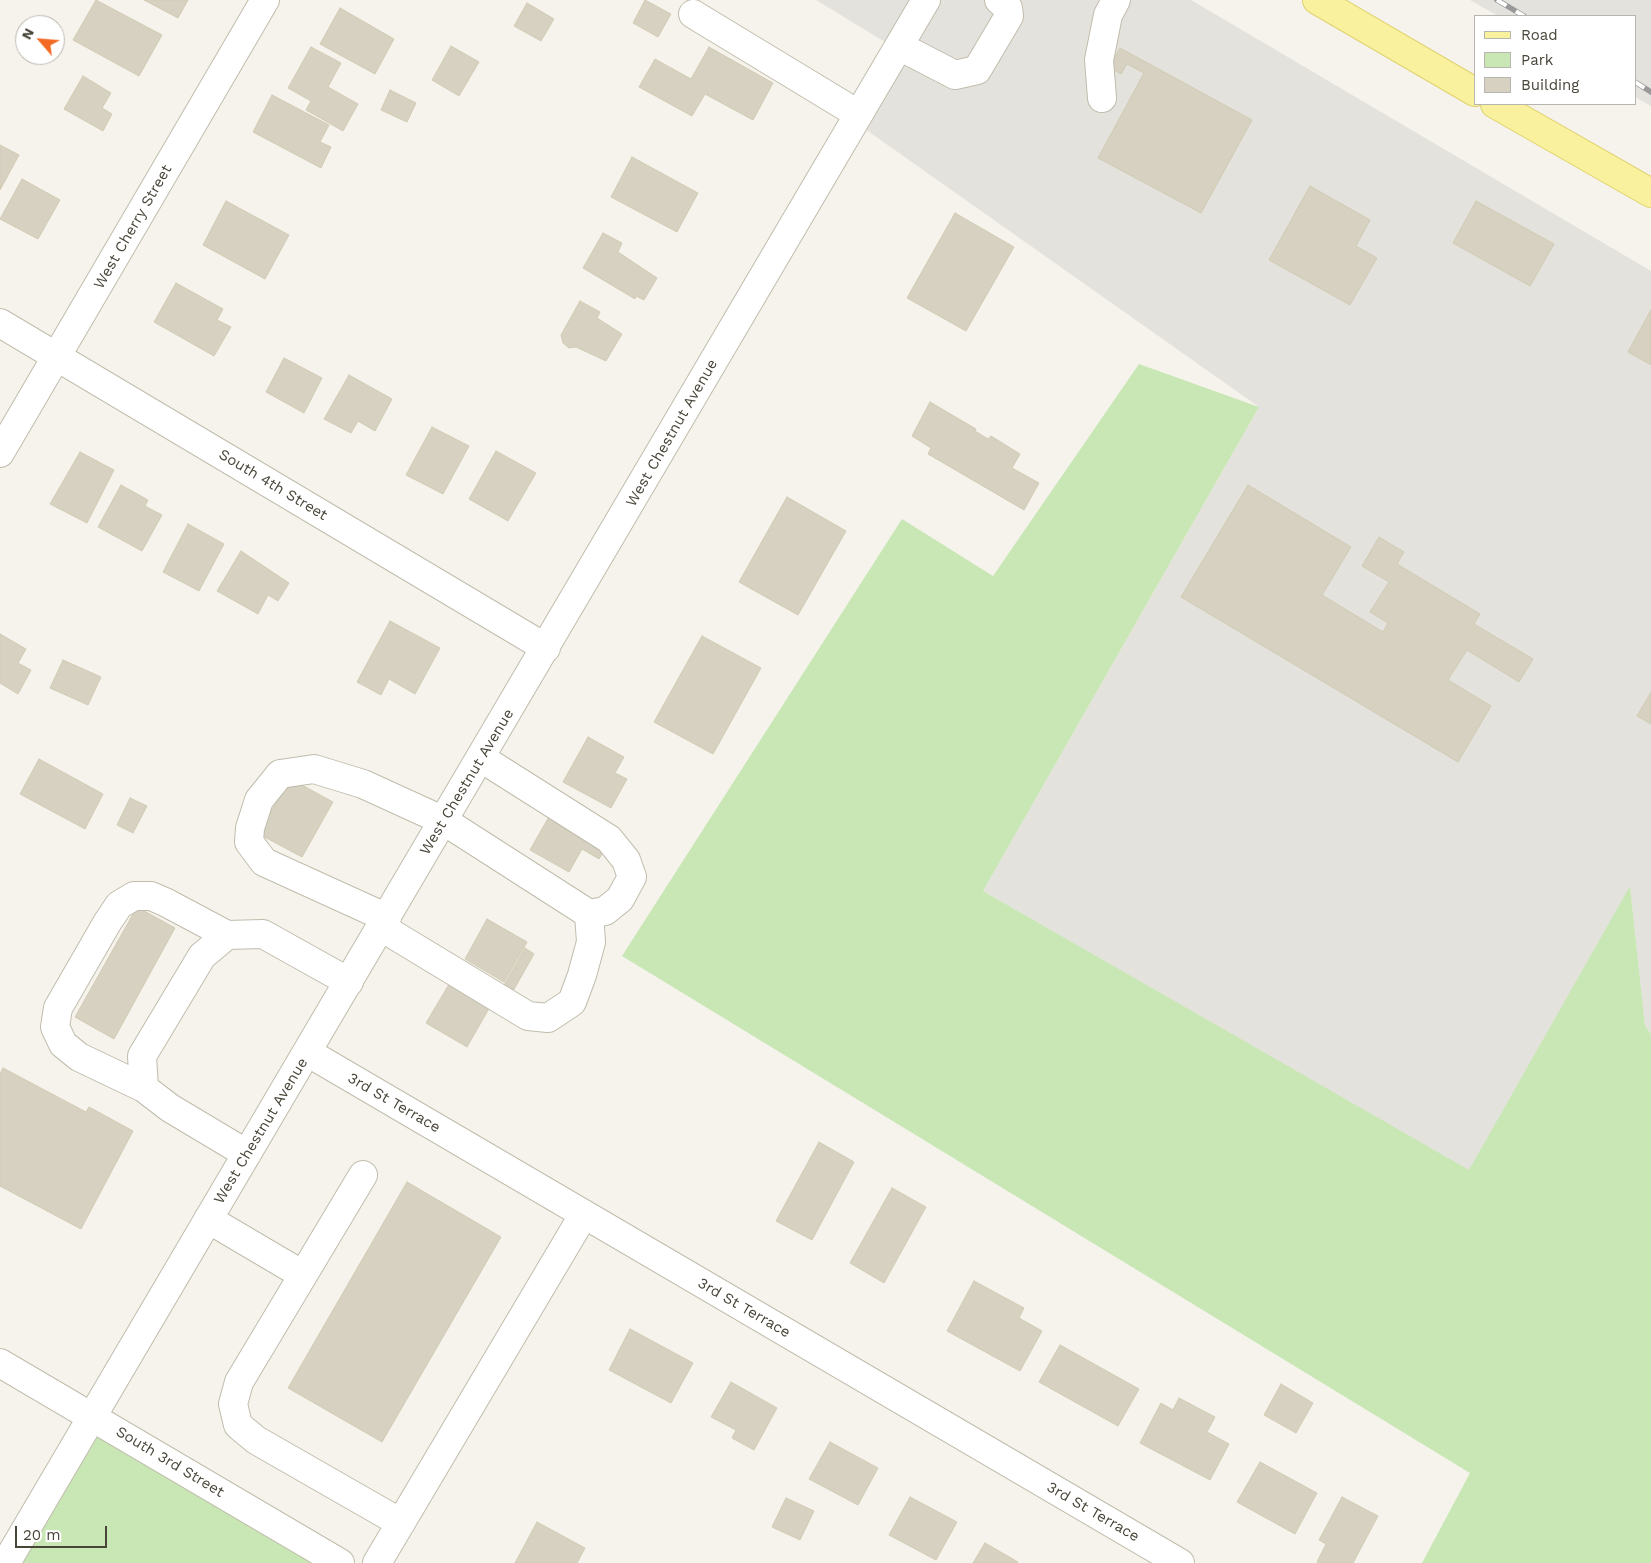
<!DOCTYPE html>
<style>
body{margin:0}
#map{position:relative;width:1651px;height:1563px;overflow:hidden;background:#f5f3eb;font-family:"Work Sans",sans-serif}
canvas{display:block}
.legend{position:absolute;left:1474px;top:15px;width:162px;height:90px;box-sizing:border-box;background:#fff;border:1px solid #b6b5b0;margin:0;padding:6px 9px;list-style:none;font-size:15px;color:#494539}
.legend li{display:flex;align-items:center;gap:10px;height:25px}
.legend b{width:25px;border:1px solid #b6b5b0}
.north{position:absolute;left:15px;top:15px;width:50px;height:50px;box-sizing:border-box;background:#fff;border:1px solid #b6b5b0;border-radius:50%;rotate:297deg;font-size:14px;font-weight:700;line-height:20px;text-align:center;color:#494539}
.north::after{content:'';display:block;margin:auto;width:18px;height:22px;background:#f16925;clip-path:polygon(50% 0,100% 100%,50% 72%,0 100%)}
.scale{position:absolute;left:15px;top:1526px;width:92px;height:22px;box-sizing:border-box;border:2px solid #494539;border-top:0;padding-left:6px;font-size:15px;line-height:18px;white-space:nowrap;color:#494539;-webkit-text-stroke:4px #fff;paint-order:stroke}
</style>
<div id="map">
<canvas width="1651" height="1563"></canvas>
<ul class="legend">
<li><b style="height:6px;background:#faf19e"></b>Road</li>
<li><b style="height:14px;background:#c8e7b5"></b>Park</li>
<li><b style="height:14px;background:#d6d1c0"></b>Building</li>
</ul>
<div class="north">N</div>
<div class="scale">20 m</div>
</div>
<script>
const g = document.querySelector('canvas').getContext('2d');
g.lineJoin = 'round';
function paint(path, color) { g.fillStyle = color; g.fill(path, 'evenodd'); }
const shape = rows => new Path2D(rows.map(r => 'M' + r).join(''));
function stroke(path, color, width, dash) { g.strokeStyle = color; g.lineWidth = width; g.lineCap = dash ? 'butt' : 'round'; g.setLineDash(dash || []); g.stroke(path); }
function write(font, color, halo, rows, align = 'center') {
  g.font = font + ' "Work Sans",sans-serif'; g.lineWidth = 4; g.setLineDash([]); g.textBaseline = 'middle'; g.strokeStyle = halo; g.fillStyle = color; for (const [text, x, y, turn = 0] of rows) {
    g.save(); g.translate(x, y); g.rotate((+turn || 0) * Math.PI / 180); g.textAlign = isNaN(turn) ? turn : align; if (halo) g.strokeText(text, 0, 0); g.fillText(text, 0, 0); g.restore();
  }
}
const industrial = shape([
 [816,0,1191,0,1651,271,1651,1034,1645,1027,1630,887,1469,1171,983,891,1259,407,848,117,890,45],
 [1470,0,1651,0,1651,106,1635,97,1635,16,1498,16]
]);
const green = shape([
 [1139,364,1259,407,983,891,1469,1170,1630,886,1645,1026,1651,1034,1651,1563,1422,1563,1470,1473,622,956,902,519,993,576],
 [87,1413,340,1563,0,1563]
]);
const building = shape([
 [96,0,162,35,139,76,73,40,96,0],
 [144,0,188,0,178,18,144,0],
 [645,0,671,14,658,37,633,23,645,0],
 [527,3,554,19,541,41,514,26,527,3],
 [340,8,394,39,375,74,320,44,340,8],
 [451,46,479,62,459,96,432,80,451,46],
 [311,47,341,63,328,87,358,104,343,131,306,110,311,101,288,88,311,47],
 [709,47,773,83,753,120,705,94,692,116,639,87,655,59,691,79,709,47],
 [1120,48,1252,120,1201,213,1098,158,1144,73,1127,64,1121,74,1109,67,1120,48],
 [83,76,111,93,102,108,112,114,103,131,64,109,83,76],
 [390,90,416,103,407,122,381,110,390,90],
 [272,95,329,125,320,142,331,147,321,168,253,132,272,95],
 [0,145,19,155,0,190,0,145],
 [632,157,698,193,677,232,611,197,632,157],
 [22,179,60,200,38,239,0,219,22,179],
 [1310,186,1370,220,1356,246,1377,258,1350,305,1269,260,1310,186],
 [226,201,289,235,265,279,203,245,226,201],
 [1476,201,1554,244,1530,286,1453,243,1476,201],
 [955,213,1014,247,966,331,907,298,955,213],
 [603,233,622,243,618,252,657,278,644,300,636,296,635,299,583,268,603,233],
 [176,283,223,309,217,320,231,327,214,356,154,322,176,283],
 [580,301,600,312,597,318,622,334,606,361,576,347,569,348,563,343,561,335,580,301],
 [1651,310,1651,365,1628,352,1651,310],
 [284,358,322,378,304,413,266,392,284,358],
 [349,375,392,399,375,431,358,421,351,433,324,419,349,375],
 [930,402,976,429,975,431,988,439,991,436,1020,454,1012,468,1039,483,1024,510,928,454,931,448,912,436,930,402],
 [432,427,469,446,443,494,406,475,432,427],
 [496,451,536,473,508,521,469,499,496,451],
 [80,452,114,470,87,523,50,504,80,452],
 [121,485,148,500,145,506,162,515,142,551,98,527,121,485],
 [1248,485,1351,547,1322,595,1383,632,1388,623,1370,612,1389,582,1362,566,1379,537,1404,552,1397,564,1480,614,1474,624,1533,659,1519,682,1467,650,1448,680,1491,706,1458,762,1181,597,1248,485],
 [787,497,846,531,798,615,739,582,787,497],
 [188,524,224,544,199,591,163,572,188,524],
 [241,551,289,583,278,601,268,595,258,614,217,591,241,551],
 [390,621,440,648,415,694,389,679,381,695,357,682,390,621],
 [0,634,26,649,18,663,31,670,18,694,0,683,0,634],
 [702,636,761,668,713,754,654,722,702,636],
 [63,660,101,677,88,705,50,688,63,660],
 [1651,692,1651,724,1637,716,1651,692],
 [588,737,624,757,615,773,627,779,611,808,563,782,588,737],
 [39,759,103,794,85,829,20,794,39,759],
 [289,778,333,802,302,857,259,834,289,778],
 [130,798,147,806,133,833,117,825,130,798],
 [555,806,612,837,599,859,582,849,569,872,530,850,555,806],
 [137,907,175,928,114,1039,75,1017,137,907],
 [487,919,527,942,504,982,465,959,487,919],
 [525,948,534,954,513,991,504,985,525,948],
 [451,981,491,1005,467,1047,426,1023,451,981],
 [3,1068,86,1112,89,1107,133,1131,81,1229,0,1186,0,1074,3,1068],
 [819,1142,854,1162,812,1240,776,1221,819,1142],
 [407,1182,501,1237,382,1442,288,1388,407,1182],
 [892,1188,926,1207,884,1283,850,1263,892,1188],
 [974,1281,1024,1308,1019,1318,1042,1331,1020,1371,947,1331,974,1281],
 [630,1329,693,1363,671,1403,609,1370,630,1329],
 [1060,1345,1139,1389,1118,1426,1039,1382,1060,1345],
 [731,1382,777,1408,754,1450,732,1438,736,1430,711,1417,731,1382],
 [1281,1384,1313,1403,1296,1433,1264,1415,1281,1384],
 [1179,1398,1215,1417,1207,1432,1229,1444,1210,1480,1140,1443,1161,1403,1173,1410,1179,1398],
 [830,1442,878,1468,858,1505,809,1479,830,1442],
 [1260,1462,1317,1493,1295,1534,1237,1502,1260,1462],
 [910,1497,957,1522,936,1560,889,1535,910,1497],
 [1342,1497,1378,1516,1353,1563,1319,1563,1317,1562,1326,1544,1319,1540,1342,1497],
 [786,1498,814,1511,800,1540,772,1527,786,1498],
 [537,1522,585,1548,577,1563,515,1563,537,1522],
 [985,1543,1018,1562,1017,1563,973,1563,985,1543]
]);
const minor = shape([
 [693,14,858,114],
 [899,46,955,75,977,70,1009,16,1008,8,999,0],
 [1102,98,1099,60,1108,15,1116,0],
 [0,323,546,648],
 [0,453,265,0],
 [481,758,609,839,626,860,632,877,620,899,605,911,589,914],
 [381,927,528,1016,548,1018,572,1002,582,975,591,942,589,914,444,821,363,784,314,769,280,774,259,800,250,828,249,842,264,862,387,918],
 [307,1052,1180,1563],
 [144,1088,79,1057,63,1044,55,1027,58,1008,107,923,119,905,134,896,151,896,165,902,227,935],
 [247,1154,170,1108,144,1088,142,1056,202,956,227,935,263,934,349,982],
 [363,1175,239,1382,233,1404,238,1425,256,1440,401,1523],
 [208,1219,303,1275],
 [0,1363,340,1563],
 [6,1563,926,0],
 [377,1563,584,1214]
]);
const major = shape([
 [1317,0,1475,92],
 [1495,104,1651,193]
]);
const rail = shape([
 [1497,0,1524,16],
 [1635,82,1651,92]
]);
const streetNames = [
 ["West Cherry Street",133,227,-60],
 ["West Chestnut Avenue",672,433,-60],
 ["South 4th Street",273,485,31],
 ["West Chestnut Avenue",467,782,-59],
 ["3rd St Terrace",394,1103,30],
 ["West Chestnut Avenue",261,1131,-59],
 ["3rd St Terrace",744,1308,30],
 ["South 3rd Street",170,1462,31],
 ["3rd St Terrace",1093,1512,30]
];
paint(industrial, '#e4e2dc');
paint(green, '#c8e7b5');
paint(building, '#d6d1c0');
stroke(building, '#d1cbb4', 1);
stroke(minor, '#c0bdad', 30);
stroke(major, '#e0d26e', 30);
stroke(minor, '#fff', 28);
stroke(major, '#faf19e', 28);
stroke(rail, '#999', 5.5);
stroke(rail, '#fff', 4, [11]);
write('15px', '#494539', '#fff', streetNames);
</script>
